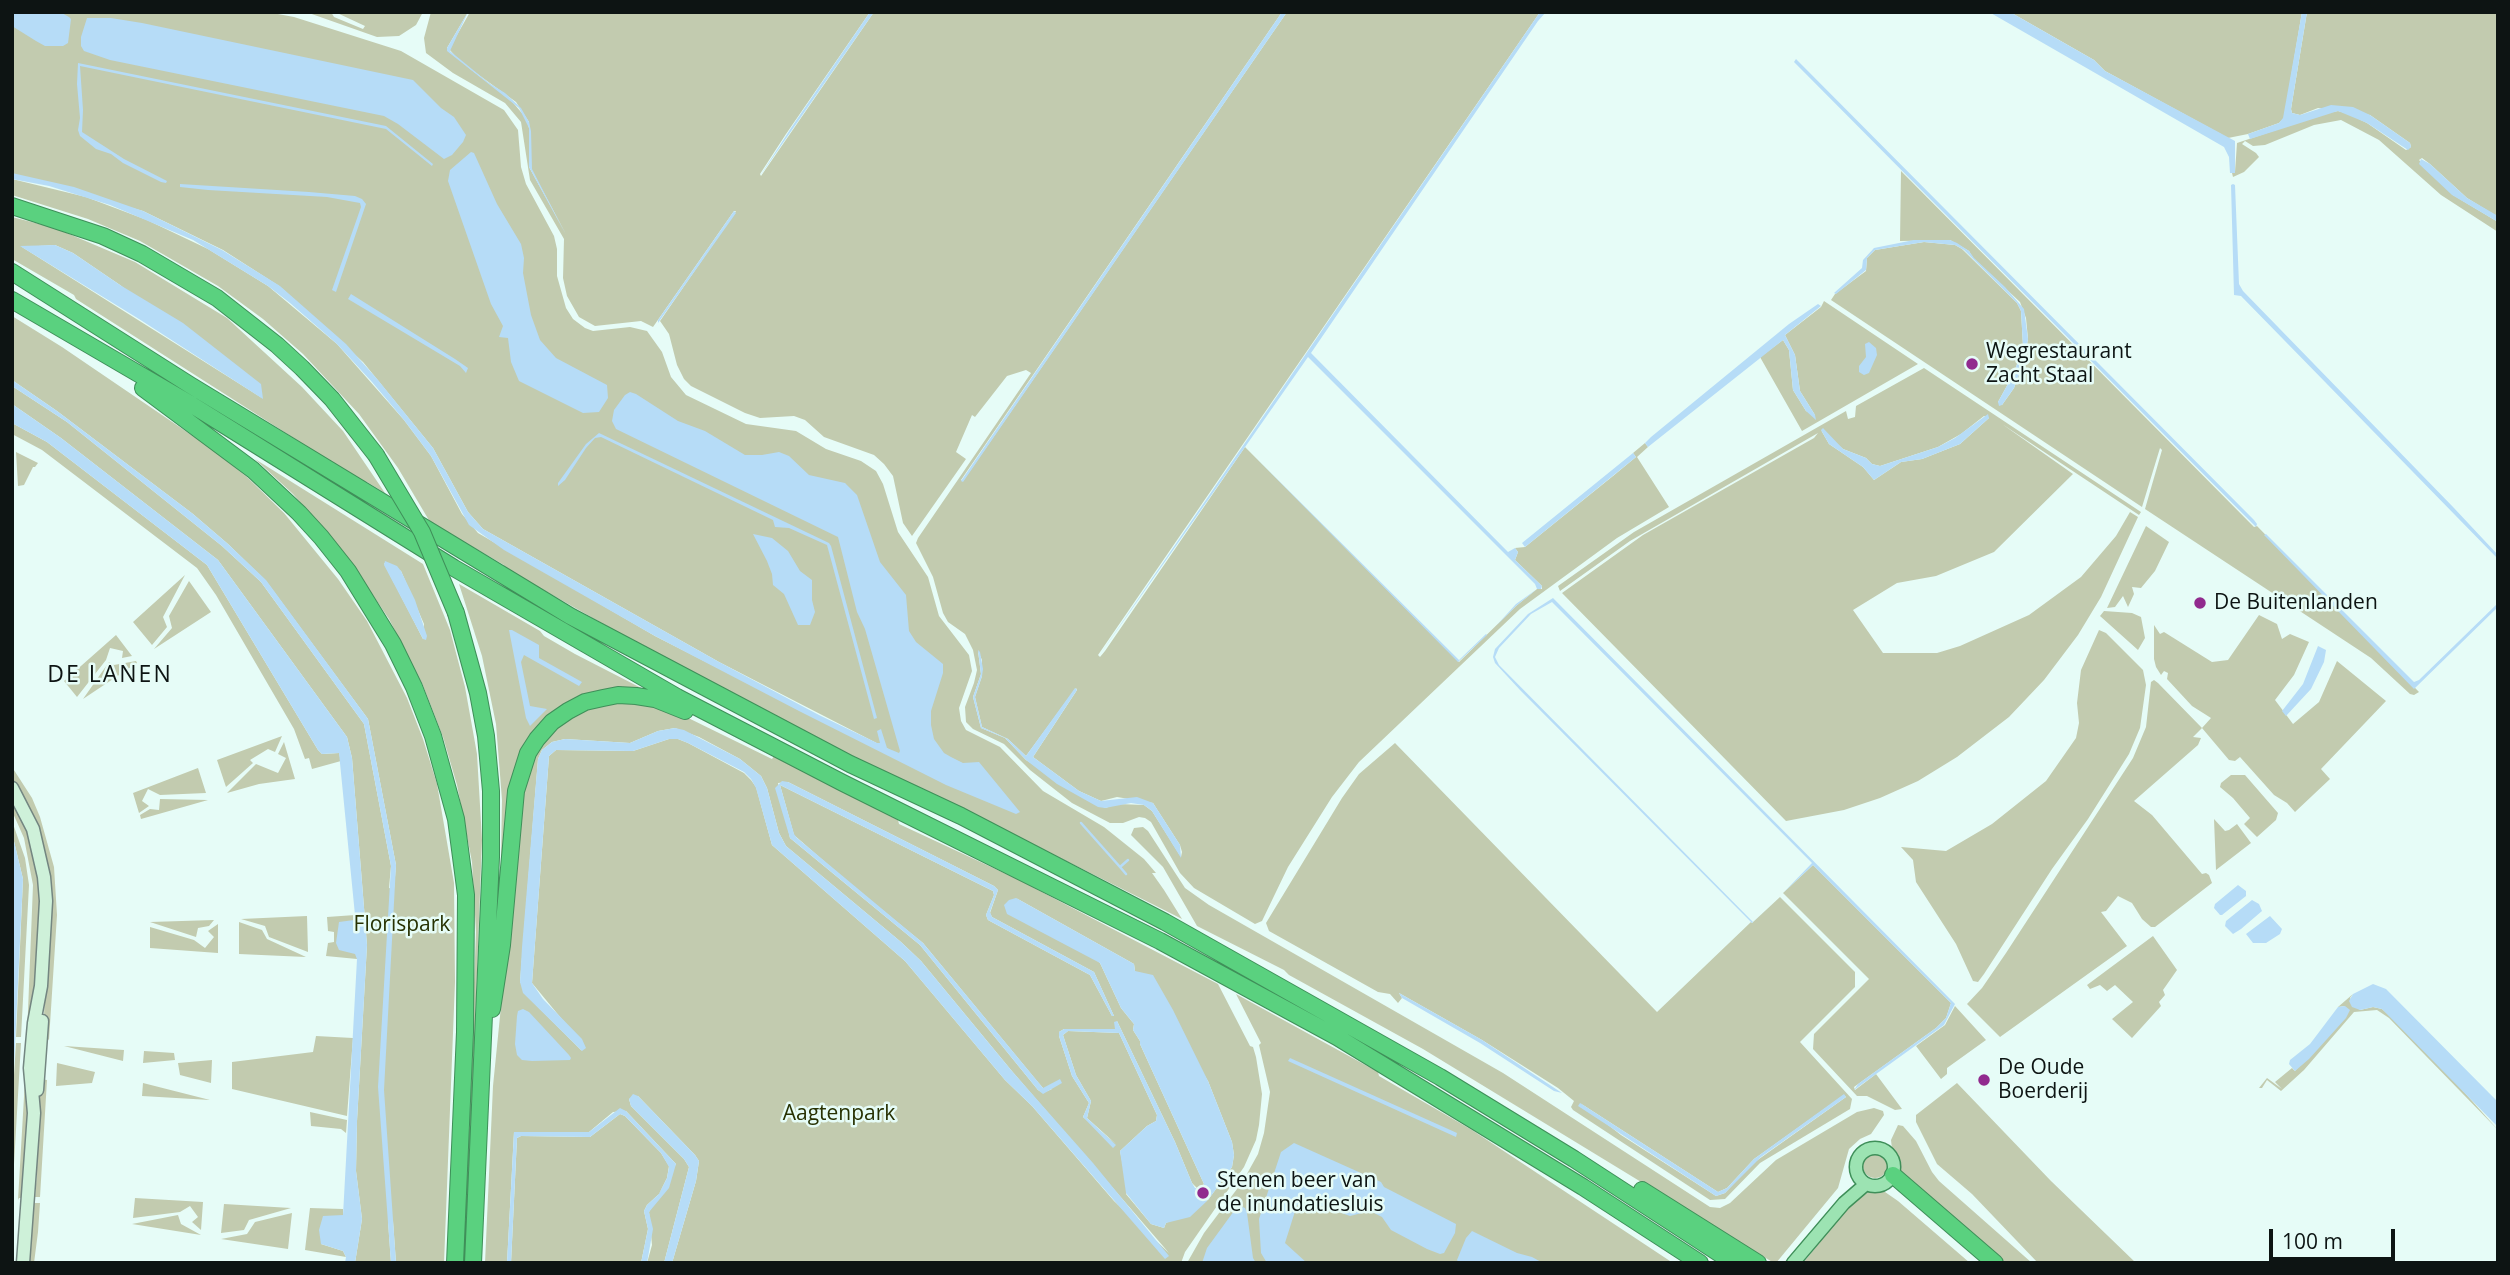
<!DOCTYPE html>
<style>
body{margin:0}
#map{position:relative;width:2510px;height:1275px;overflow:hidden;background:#e6fcf7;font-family:"Open Sans",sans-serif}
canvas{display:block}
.frame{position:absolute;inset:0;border:14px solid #0d1413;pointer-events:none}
.scale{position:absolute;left:2269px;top:1229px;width:126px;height:32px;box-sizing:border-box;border:4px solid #0d1413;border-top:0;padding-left:9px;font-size:21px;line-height:24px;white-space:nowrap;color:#0d1413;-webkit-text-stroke:5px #e6fcf7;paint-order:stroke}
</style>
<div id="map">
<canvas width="2510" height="1275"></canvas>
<div class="frame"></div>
<div class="scale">100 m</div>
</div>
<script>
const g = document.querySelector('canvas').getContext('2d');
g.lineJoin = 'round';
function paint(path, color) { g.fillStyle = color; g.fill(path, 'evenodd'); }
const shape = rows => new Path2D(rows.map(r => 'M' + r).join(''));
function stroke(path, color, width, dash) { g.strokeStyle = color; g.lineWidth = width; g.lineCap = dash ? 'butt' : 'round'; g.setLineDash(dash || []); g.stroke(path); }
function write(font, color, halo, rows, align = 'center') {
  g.font = font + ' "Open Sans",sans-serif'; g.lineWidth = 5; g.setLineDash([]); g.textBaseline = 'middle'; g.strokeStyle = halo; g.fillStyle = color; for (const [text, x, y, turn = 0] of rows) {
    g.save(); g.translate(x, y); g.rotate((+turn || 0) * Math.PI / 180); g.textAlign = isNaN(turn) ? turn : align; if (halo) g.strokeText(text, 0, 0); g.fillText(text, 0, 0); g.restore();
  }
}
const green = shape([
 [12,12,267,12,294,17,401,51,504,110,518,130,521,167,526,184,554,236,557,249,557,276,566,308,573,319,585,328,593,331,630,327,647,331,662,352,671,377,686,395,746,424,796,431,826,449,861,461,876,471,883,484,898,532,928,577,939,616,969,655,972,671,959,708,961,721,966,730,1000,747,1043,791,1104,827,1144,859,1156,873,1152,873,1164,890,1182,919,947,801,943,803,801,731,656,654,505,568,504,565,430,522,398,468,359,414,303,354,263,319,218,286,140,241,88,219,12,195,12,179,86,197,147,220,208,249,268,286,337,344,404,420,431,456,462,514,478,533,655,636,932,777,894,752,719,662,483,529,468,512,433,448,363,362,279,286,223,250,143,211,12,174],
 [306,12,331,12,334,17,363,29,365,26,335,12,423,12,416,25,399,36,377,37],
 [431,12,468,12,447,48,448,51,457,58,449,49,470,12,870,12,786,134,760,174,761,176,874,12,1282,12,961,480,963,481,1287,12,1540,12,1098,655,1100,657,1105,651,1245,447,1459,662,1516,606,1537,589,1542,589,1542,586,1515,560,1518,552,1515,548,1525,547,1613,476,1636,457,1633,453,1645,443,1648,447,1637,457,1669,507,1617,538,1520,609,1359,762,1332,797,1288,867,1262,921,1255,924,1194,888,1180,873,1151,822,1145,818,1139,817,1123,823,1110,823,1072,803,1030,770,1004,744,973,729,966,722,965,707,974,683,977,670,973,650,965,634,948,622,943,613,933,577,916,543,918,538,1031,373,1026,370,1007,376,975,417,972,415,956,452,966,459,912,536,903,523,893,476,884,464,874,455,824,437,805,420,794,416,760,418,745,413,691,386,684,379,677,365,669,334,660,321,736,211,734,211,653,327,641,321,595,326,579,317,567,296,563,278,564,239,530,180,521,122,505,103,453,73,426,53,424,38],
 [465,65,516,102,529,122,531,169,566,234,529,167,529,128,526,118,510,99],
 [978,651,982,660,982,676,975,697,982,727,1008,739,1026,756,1076,688,1077,690,1033,757,1079,791,1101,801,1117,797,1153,803,1180,845,1182,852,1181,857,1152,811,1144,805,1118,804,1105,808,1026,760,1005,738,981,728,973,697,981,674],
 [2010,12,2302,12,2284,118,2279,123,2248,134,2228,138,2105,71,2094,60],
 [2307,12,2498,12,2498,217,2467,198,2430,164,2422,158,2419,160,2453,195,2498,222,2498,232,2441,195,2379,140,2341,120,2314,125,2265,145,2253,146,2245,141,2242,144,2256,153,2259,157,2244,172,2233,177,2232,173,2235,172,2237,143,2327,113,2338,111,2349,114,2367,123,2406,150,2411,147,2410,143,2370,115,2318,108,2300,115,2292,113,2291,109],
 [1901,171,2254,527,2257,526,2419,692,2414,695,2410,694,2371,658,2145,509,2162,450,2160,448,2142,507,1831,300,1835,294,1866,271,1867,258,1875,250,1924,242,1955,245,1962,249,2017,303,2021,311,2023,346,2014,373,1998,402,2002,405,2014,388,2024,361,2028,339,2026,318,2020,302,1973,258,1969,251,1950,240,1900,241],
 [12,217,55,228,135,262,227,318,302,387,343,431,385,493,367,482,361,481,76,299,74,295,12,259],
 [55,245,73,253,120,285,262,398,22,247],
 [1824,301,1918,364,1802,431,1760,357,1783,340,1789,350,1793,390,1806,411,1815,415,1800,391,1795,355,1785,335,1821,307],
 [12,316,62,347,209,447,247,477,284,513,338,579,367,621,407,698,423,739,437,784,454,883,455,982,444,1263,396,1263,393,1221,388,1221,391,1263,355,1263,362,1219,356,1171,357,1121,367,945,352,758,347,737,218,560,61,438,12,404,12,386,67,422,222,546,261,582,364,724,391,866,389,888,394,889,396,865,368,719,266,581,228,544,193,514,57,411,12,380],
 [1924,368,2141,512,2139,515,2002,424,2073,474,1994,552,1936,576,1897,583,1853,610,1883,653,1937,653,1960,646,2029,615,2081,577,2116,536,2130,512,2138,517,2101,597,2078,635,2044,680,2009,717,1957,757,1918,781,1880,798,1844,810,1786,821,1562,593,1643,535,1814,438,1818,433,1630,541,1560,591,1558,586,1634,532,1846,411,1848,419,1855,417,1856,406],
 [1984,416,1989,418,1960,444,1922,459,1901,462,1874,480,1863,467,1829,444,1821,430,1843,449,1866,458,1872,464,1880,466,1938,447,1961,434],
 [12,423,47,442,207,565,318,750,322,754,339,753,341,761,312,769,309,758,305,759,294,729,216,595,197,568,42,450,12,434],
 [16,452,38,463,35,467,33,467,24,485,18,486],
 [255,459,423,564,450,630,465,687,477,754,482,840,466,1263,463,1263,476,932,472,862,457,785,443,737,422,683,389,619,343,551,293,494],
 [384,563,401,571,424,624,423,639],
 [2146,526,2169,542,2155,571,2141,588,2132,587,2134,594,2128,607,2123,596,2115,607,2107,608],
 [185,575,163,617,167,627,152,645,133,622],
 [189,581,211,612,154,649,172,628,169,616],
 [459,584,540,631,544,636,575,654,647,691,611,691,534,736,500,915,502,800,496,724,482,656],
 [2104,611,2132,613,2141,617,2145,638,2138,650,2100,616],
 [2259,615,2277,624,2282,639,2290,634,2309,642,2294,675,2275,700,2293,724,2319,702,2337,661,2386,701,2321,769,2330,779,2295,812,2287,803,2274,795,2240,757,2235,761,2229,760,2202,728,2193,737,2201,738,2198,745,2134,801,2152,815,2202,874,2206,873,2209,875,2212,883,2155,927,2151,927,2142,919,2132,903,2118,896,2106,911,2101,912,2127,946,2000,1037,1967,1004,1982,988,2006,953,2133,758,2146,727,2151,682,2154,680,2158,683,2202,728,2211,718,2192,706,2167,679,2168,673,2164,671,2161,675,2156,667,2154,659,2154,625,2160,634,2164,632,2212,662,2228,660],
 [2099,630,2106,633,2143,670,2146,685,2140,728,2129,754,2088,819,2052,869,1984,974,1978,982,1973,981,1956,944,1916,882,1913,860,1901,847,1946,851,1992,824,2046,781,2076,738,2079,723,2077,703,2081,670],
 [116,635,132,656,122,658,123,651,110,648,106,660,77,697,64,681],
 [136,661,137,663,83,699,109,662,114,665],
 [636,701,674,711,772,759,774,756,898,820,899,824,1019,880,1218,984,1250,1046,1253,1047,1256,1057,1262,1094,1259,1125,1256,1140,1244,1167,1185,1252,1181,1263,672,1263,696,1181,699,1161,695,1155,638,1096,629,1099,631,1106,684,1159,689,1167,664,1263,647,1263,652,1245,649,1212,676,1164,626,1111,613,1112,589,1132,514,1132,507,1263,485,1263,493,1086,523,787,528,768,541,744,558,726,581,711,604,703],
 [675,728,699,737,740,759,761,776,767,788,779,833,786,846,901,942,921,961,1011,1070,1169,1253,1114,1201,1032,1106,1005,1080,905,961,772,845,756,787,751,780,744,773,688,743,678,739,669,739,633,751,556,750,549,756,532,983,565,1023,582,1051,539,1008,520,982,538,759,542,750,552,742,565,739,630,743,658,731],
 [788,782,994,886,998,890,990,913,992,917,1094,972,1114,1016,1112,1016,1090,975,988,920,986,915,994,895,993,891,780,785,794,835,849,883,923,943,1037,1081,1043,1088,1052,1089,1043,1093,1038,1090,920,945,790,838,778,783],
 [1016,898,1134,964,1135,971,1208,1081,1232,1142,1234,1155,1232,1167,1208,1200,1166,1223,1164,1228,1151,1224,1126,1194,1128,1191,1120,1151,1147,1126,1156,1121,1157,1115,1119,1033,1068,1031,1063,1035,1076,1075,1091,1101,1087,1118,1116,1144,1083,1117,1089,1103,1072,1076,1059,1036,1059,1032,1064,1029,1115,1029,1117,1021,1175,1142,1192,1183,1199,1190,1204,1184,1140,1044,1140,1041,1133,1030,1134,1024,1121,1008,1100,963],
 [282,736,275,752,268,749,250,760,253,763,226,787,217,760],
 [284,742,295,779,259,784,227,793,256,764,278,773,286,758,278,754],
 [1395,743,1657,1012,1751,922,1752,923,1780,897,1855,972,1855,987,1800,1042,1852,1099,1850,1109,1760,1163,1725,1199,1710,1200,1573,1110,1571,1107,1574,1101,1558,1088,1482,1040,1399,993,1402,998,1398,1003,1390,994,1378,992,1269,931,1266,923,1342,798,1359,774],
 [1844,1095,1846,1097,1752,1164,1725,1193,1716,1196,1621,1135,1580,1103,1718,1192,1727,1188,1754,1159],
 [12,767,32,798,40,817,54,867,57,915,49,1040,43,1035,50,895,23,797,12,779],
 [198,768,206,793,160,795,148,789,142,801,149,806,139,813,133,793],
 [2231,775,2245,775,2278,813,2276,820,2257,837,2244,824,2250,818,2233,798,2220,787,2221,783],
 [12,795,28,828,41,889,37,994,27,1036,33,885,24,838,12,811],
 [160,799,208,800,141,819,140,815,150,809,159,810],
 [2214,819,2225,831,2229,830,2237,824,2251,843,2216,870],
 [12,821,25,858,29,885,21,1037,16,1037,23,879,12,833],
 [1143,827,1148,831,1185,888,1209,905,1503,1073,1710,1207,1720,1208,1730,1203,1776,1160,1857,1112,1874,1108,1883,1111,1884,1115,1871,1134,1860,1139,1849,1149,1838,1188,1776,1263,1774,1263,1423,1049,1289,975,1284,970,1197,926,1163,867,1131,835,1134,828],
 [1813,865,1951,1003,1946,1018,1936,1028,1854,1087,1855,1090,1876,1074,1902,1109,1895,1110,1867,1096,1857,1096,1813,1049,1814,1034,1869,979,1783,893],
 [355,915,357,959,326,956,328,943,334,942,334,932,328,931,327,917],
 [307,916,308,952,269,937,265,926,241,919],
 [214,920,209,926,198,928,196,937,150,922],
 [239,922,262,930,267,939,306,957,239,954],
 [218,924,218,953,150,948,150,927,194,940,205,948,214,937,208,931],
 [2153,936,2177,970,2163,990,2165,995,2159,1002,2161,1006,2132,1038,2112,1019,2133,1002,2115,985,2107,991,2100,985,2090,989,2087,985],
 [1236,994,1378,1072,1379,1076,1472,1130,1673,1263,1187,1263,1204,1233,1243,1181,1258,1154,1264,1133,1270,1092,1259,1045,1261,1043],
 [2353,994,2350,998,2360,1010,2373,1007,2382,1009,2390,1016,2449,1075,2498,1130,2389,1018,2377,1010,2354,1012,2304,1070,2281,1091,2267,1080,2262,1088,2259,1088,2267,1078,2282,1089,2275,1082,2292,1068,2295,1071,2345,1006,2338,1007],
 [1955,1006,1986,1040,1947,1068,1947,1074,1941,1079,1916,1046,1945,1025],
 [316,1036,353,1038,347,1116,232,1089,232,1062,313,1052],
 [16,1043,21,1043,12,1199,12,1107],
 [27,1045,29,1107,24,1198,19,1198,18,1200],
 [64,1046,124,1050,123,1061],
 [144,1051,174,1053,175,1060,143,1063],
 [212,1060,211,1083,180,1075,178,1063],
 [57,1063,95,1072,92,1083,56,1086],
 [40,1079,47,1080,40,1197,35,1197,37,1172,34,1171],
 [143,1083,210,1100,142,1096],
 [1957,1083,2051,1181,2136,1263,2038,1263,1972,1194,1937,1164,1916,1122,1916,1115],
 [310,1112,347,1120,346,1133,341,1129,311,1126],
 [620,1114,625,1116,661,1153,669,1166,667,1178,659,1194,647,1205,644,1211,648,1229,641,1263,511,1263,517,1138,521,1136,590,1137],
 [1898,1125,1903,1126,1916,1141,1932,1172,1939,1181,2032,1263,2003,1263,1899,1171,1898,1160,1892,1149,1891,1140],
 '1863 1166a12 12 0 1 1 24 0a12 12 0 1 1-24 0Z',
 [1870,1191,1885,1192,1898,1201,1970,1263,1803,1263,1820,1242,1820,1239,1853,1202],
 [135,1198,203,1202,201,1230,192,1222,198,1217,190,1206,180,1212,133,1218],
 [33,1203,40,1203,38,1232,34,1263,27,1263],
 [224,1204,291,1208,249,1220,244,1230,221,1233],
 [310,1208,343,1209,343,1216,321,1244,343,1251,346,1257,305,1250],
 [292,1213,288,1249,221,1239,247,1234,255,1222],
 [178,1215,181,1224,201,1235,132,1224]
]);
const water = shape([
 [12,12,60,12,69,17,71,19,68,43,63,46,45,46,36,41,12,26],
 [468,12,450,51,489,83,505,93,521,108,529,122,531,131,532,169,566,235,529,167,529,128,519,108,447,51,447,48],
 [870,12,874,12,760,176,791,128],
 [1282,12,1287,12,996,434,963,482,961,481],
 [1540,12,1546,12,1538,21,1311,353,1508,552,1515,548,1518,552,1515,560,1542,586,1541,589,1537,589,1516,606,1496,626,1516,604,1537,589,1535,584,1308,357,1099,656],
 [1989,12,2010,12,2094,60,2105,71,2235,141,2235,173,2230,173,2229,157,2224,147],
 [2302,12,2307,12,2291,109,2292,113,2300,115,2331,105,2353,107,2370,115,2410,143,2411,147,2408,150,2367,123,2338,111,2250,139,2248,134,2279,123,2283,118],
 [87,18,111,18,142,23,413,80,441,108,454,117,466,135,463,142,452,155,444,159,398,124,384,116,110,60,84,51,81,46,81,37],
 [1796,59,2254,520,2257,524,2256,527,1794,62],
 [78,63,386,126,433,164,432,166,386,129,80,66,83,110,82,132,124,159,167,181,166,183,161,182,123,163,111,154,96,149,80,136,78,130,80,118,77,84],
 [471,152,474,153,497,204,521,244,524,258,523,273,531,315,540,340,556,358,607,385,608,398,599,412,583,413,519,381,511,362,508,338,499,337,503,326,491,304,448,181,450,170],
 [2421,159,2430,164,2467,198,2498,216,2498,222,2452,195,2419,164],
 [12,173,74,187,143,211,222,250,280,286,346,344,378,380,433,448,468,512,483,529,719,662,819,715,877,743,880,743,877,731,881,729,887,748,899,753,900,751,865,629,857,612,838,537,616,429,612,421,614,410,625,395,630,392,636,394,678,421,705,431,745,455,762,455,779,452,789,456,809,475,845,483,857,495,880,562,906,595,909,631,916,642,943,664,943,673,931,711,931,725,934,739,944,753,951,757,963,763,979,762,1020,812,1016,814,946,785,799,711,655,636,504,550,469,525,431,456,404,420,372,382,337,344,290,303,268,286,193,240,110,205,49,186,12,179],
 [180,184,309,192,355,196,362,199,366,204,336,292,332,290,361,207,360,203,327,197,208,190,180,187],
 [2233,184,2235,185,2239,284,2243,291,2454,508,2498,555,2498,559,2241,296,2234,295,2231,185],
 [734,211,736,213,658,323,658,320],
 [1914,240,1950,240,1957,243,1969,251,1974,258,2005,287,2024,309,2028,339,2024,361,2014,388,2002,405,1999,406,1998,402,2014,373,2023,346,2021,311,2017,303,1964,250,1955,245,1924,242,1875,250,1867,258,1866,270,1836,294,1834,293,1862,268,1863,260,1874,248],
 [55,245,73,253,120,285,183,323,261,384,263,399,139,319,20,246],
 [351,294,455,359,468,368,466,373,460,366,348,299],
 [1818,304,1821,306,1785,335,1795,355,1800,391,1815,415,1816,420,1806,411,1793,390,1789,350,1783,340,1648,447,1645,443,1651,437,1789,324],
 [1869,342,1876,348,1877,355,1869,373,1864,375,1859,372,1859,366,1866,357,1865,344],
 [12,380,57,411,193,514,228,544,266,580,368,719,396,865,384,1090,396,1263,391,1263,378,1087,391,866,364,724,261,582,222,546,67,422,12,386],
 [12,404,61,438,218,560,347,737,352,758,367,945,357,1121,356,1171,362,1219,355,1263,345,1263,346,1257,343,1251,321,1244,319,1230,323,1216,343,1215,357,959,355,954,339,950,336,943,339,922,354,920,355,915,339,753,322,754,318,750,207,565,47,442,12,423],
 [1988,414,1989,418,1960,444,1922,459,1901,462,1874,480,1863,467,1829,444,1821,430,1823,428,1843,449,1866,458,1872,464,1880,466,1938,447,1955,438],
 [599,433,829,543,831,546,877,718,874,719,827,545,789,528,775,527,773,520,601,437,595,438,586,448,565,480,558,486,558,483,586,444],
 [1633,453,1636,457,1525,547,1522,543],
 [1254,456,1459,660,1486,634,1487,635,1458,662],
 [753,534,772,538,788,551,800,571,812,580,812,600,815,612,810,625,798,625,784,594,773,585,772,574,767,561],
 [2266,534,2414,682,2419,680,2498,603,2498,607,2414,689,2264,535],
 [385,561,397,566,401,571,415,600,427,636,426,640,423,639,384,565],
 [1553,598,1955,1004,1944,1025,1854,1090,1858,1084,1936,1028,1946,1018,1951,1003,1813,865,1784,892,1812,863,1552,602,1531,614,1499,648,1495,657,1499,665,1753,922,1780,898,1752,923,1520,690,1495,663,1493,657,1495,649,1528,614],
 [509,630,512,630,539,645,539,658,582,682,579,686,524,655,521,662,530,706,547,709,530,726,526,718],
 [2318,646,2326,650,2324,662,2311,689,2286,716,2282,711,2303,684],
 [978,650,980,652,983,669,982,676,975,697,982,727,1008,739,1026,756,1075,688,1077,690,1033,757,1079,791,1101,801,1137,797,1153,803,1180,845,1181,858,1152,811,1144,805,1131,803,1105,808,1098,807,1057,784,1026,760,1005,738,981,728,973,697,981,674],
 [675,728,684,730,740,759,761,776,767,788,779,833,786,846,901,942,921,961,1011,1070,1093,1163,1169,1256,1165,1259,1032,1106,1005,1080,905,961,772,845,756,788,751,779,744,772,688,743,678,739,669,739,633,751,556,750,549,756,532,983,543,999,582,1039,586,1048,582,1051,523,993,520,982,522,947,538,759,542,750,552,742,565,739,630,743,658,731],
 [782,781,788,782,994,886,998,890,990,912,992,917,1094,972,1114,1016,1112,1016,1090,975,988,920,986,915,994,895,993,891,780,785,794,834,797,838,923,943,1043,1088,1060,1079,1062,1083,1043,1094,1038,1090,920,945,790,838,775,788],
 [12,833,23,879,12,1107],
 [2238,885,2246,891,2246,896,2222,915,2220,915,2214,908,2215,904],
 [1016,898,1134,964,1135,971,1153,975,1173,1010,1208,1081,1232,1142,1234,1155,1232,1167,1208,1200,1201,1188,1204,1184,1140,1044,1140,1041,1133,1030,1134,1024,1121,1008,1100,963,1007,914,1004,905,1009,900],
 [2252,900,2259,904,2262,911,2241,929,2233,934,2225,926,2226,921],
 [2270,916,2282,929,2280,934,2266,943,2253,943,2246,934],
 [2373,984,2386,989,2498,1102,2498,1127,2382,1009,2373,1007,2360,1010,2352,1007,2349,1001,2353,994],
 [1399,993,1482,1040,1562,1093,1554,1091,1480,1043,1402,998],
 [2338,1007,2345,1006,2350,1010,2346,1018,2309,1059,2295,1071,2289,1064,2290,1060,2310,1044],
 [523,1009,529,1012,569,1055,571,1058,570,1060,532,1061,522,1060,517,1055,515,1044,517,1016,518,1011],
 [1117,1021,1175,1142,1192,1183,1195,1188,1200,1189,1207,1201,1190,1217,1166,1223,1164,1228,1151,1224,1126,1193,1120,1151,1147,1126,1156,1121,1157,1115,1119,1033,1068,1031,1063,1035,1076,1075,1091,1101,1087,1118,1116,1145,1113,1148,1083,1117,1089,1103,1072,1076,1059,1036,1059,1032,1064,1029,1115,1029,1114,1022],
 [1290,1058,1457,1133,1456,1137,1288,1061],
 [633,1094,638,1096,695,1155,699,1161,696,1181,672,1263,664,1263,689,1167,684,1159,631,1106,629,1099],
 [1844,1094,1846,1097,1761,1157,1725,1193,1716,1196,1578,1106,1580,1103,1718,1192,1727,1188,1754,1159],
 [620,1108,626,1111,676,1164,669,1188,649,1212,653,1229,647,1263,641,1263,648,1229,644,1211,647,1205,659,1194,667,1178,669,1167,661,1153,625,1116,620,1114,590,1137,521,1136,517,1138,511,1263,507,1263,514,1132,589,1132],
 [1294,1143,1381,1182,1384,1187,1456,1224,1455,1233,1444,1253,1440,1254,1427,1249,1391,1230,1382,1217,1370,1211,1350,1216,1305,1200,1297,1205,1285,1243,1307,1263,1267,1263,1261,1253,1259,1219,1281,1152],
 [1240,1206,1245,1208,1247,1213,1253,1258,1256,1263,1202,1263,1207,1248,1234,1211],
 [1472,1231,1517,1253,1532,1257,1543,1263,1459,1263,1457,1260,1466,1238]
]);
const stream = shape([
 [1081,823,1120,867,1128,860],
 [1120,867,1126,874]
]);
const secondary = shape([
 [12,788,33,829,44,877,46,901,41,986,34,1023,30,1068,34,1113,23,1263],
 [37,1090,42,1021]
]);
const primary = shape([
 '1856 1167a19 19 0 1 1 38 0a19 19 0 1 1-38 0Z',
 [1793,1263,1844,1203,1866,1184]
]);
const motorway = shape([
 [12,206,103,236,142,254,217,298,277,345,302,368,332,399,376,455],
 [12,272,190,385,570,616,850,764,961,816,1165,922,1440,1077,1574,1159,1734,1263],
 [12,300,192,405,454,568,677,697,843,783,1160,941,1337,1037,1583,1187,1700,1263],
 [143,388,253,470,299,513,321,537,348,571,393,644,414,687,433,736,456,819,466,895,465,1032,455,1263],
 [456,613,478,693,486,736,491,791,491,857,473,1263],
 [492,1009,502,945,516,791,528,753,537,739,552,722,568,711,585,702,603,698,618,695,636,696,655,699,685,711],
 [1893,1175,1995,1263],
 [1642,1190,1758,1263]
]);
const motorwayBridge = shape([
 [376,455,422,532,456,613]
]);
const markers = [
 [1972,364,7,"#912a8e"],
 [2200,603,7,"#912a8e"],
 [1984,1080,7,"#912a8e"],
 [1203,1193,7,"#912a8e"]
];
const poiNames = [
 ["Wegrestaurant",1986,352],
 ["Zacht Staal",1986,376],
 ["De Buitenlanden",2214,603],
 ["De Oude",1998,1068],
 ["Boerderij",1998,1092],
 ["Stenen beer van",1217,1181],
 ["de inundatiesluis",1217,1205]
];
const parkNames = [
 ["Florispark",402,925],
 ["Aagtenpark",839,1114]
];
const neighbourhoodNames = [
 ["DE LANEN",110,675]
];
paint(green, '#c2cbaf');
paint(water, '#b6dcf7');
stroke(stream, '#b6dcf7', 2.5);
stroke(secondary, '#738681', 15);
stroke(primary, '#3f8f59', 15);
stroke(motorway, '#3f8f59', 18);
stroke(secondary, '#cef1d9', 12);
stroke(primary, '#9ce3b2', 12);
stroke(motorway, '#5ad17f', 16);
stroke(motorwayBridge, '#3f8f59', 18, []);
stroke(motorwayBridge, '#5ad17f', 16);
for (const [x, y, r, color] of markers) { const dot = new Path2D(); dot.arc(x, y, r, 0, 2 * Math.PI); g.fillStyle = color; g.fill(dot); stroke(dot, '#e6fcf7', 2.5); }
write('21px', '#0d1413', '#e6fcf7', poiNames, 'left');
write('21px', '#273102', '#e6fcf7', parkNames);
g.letterSpacing = '2px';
write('23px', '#0d1413', '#e6fcf7', neighbourhoodNames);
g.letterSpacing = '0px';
</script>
